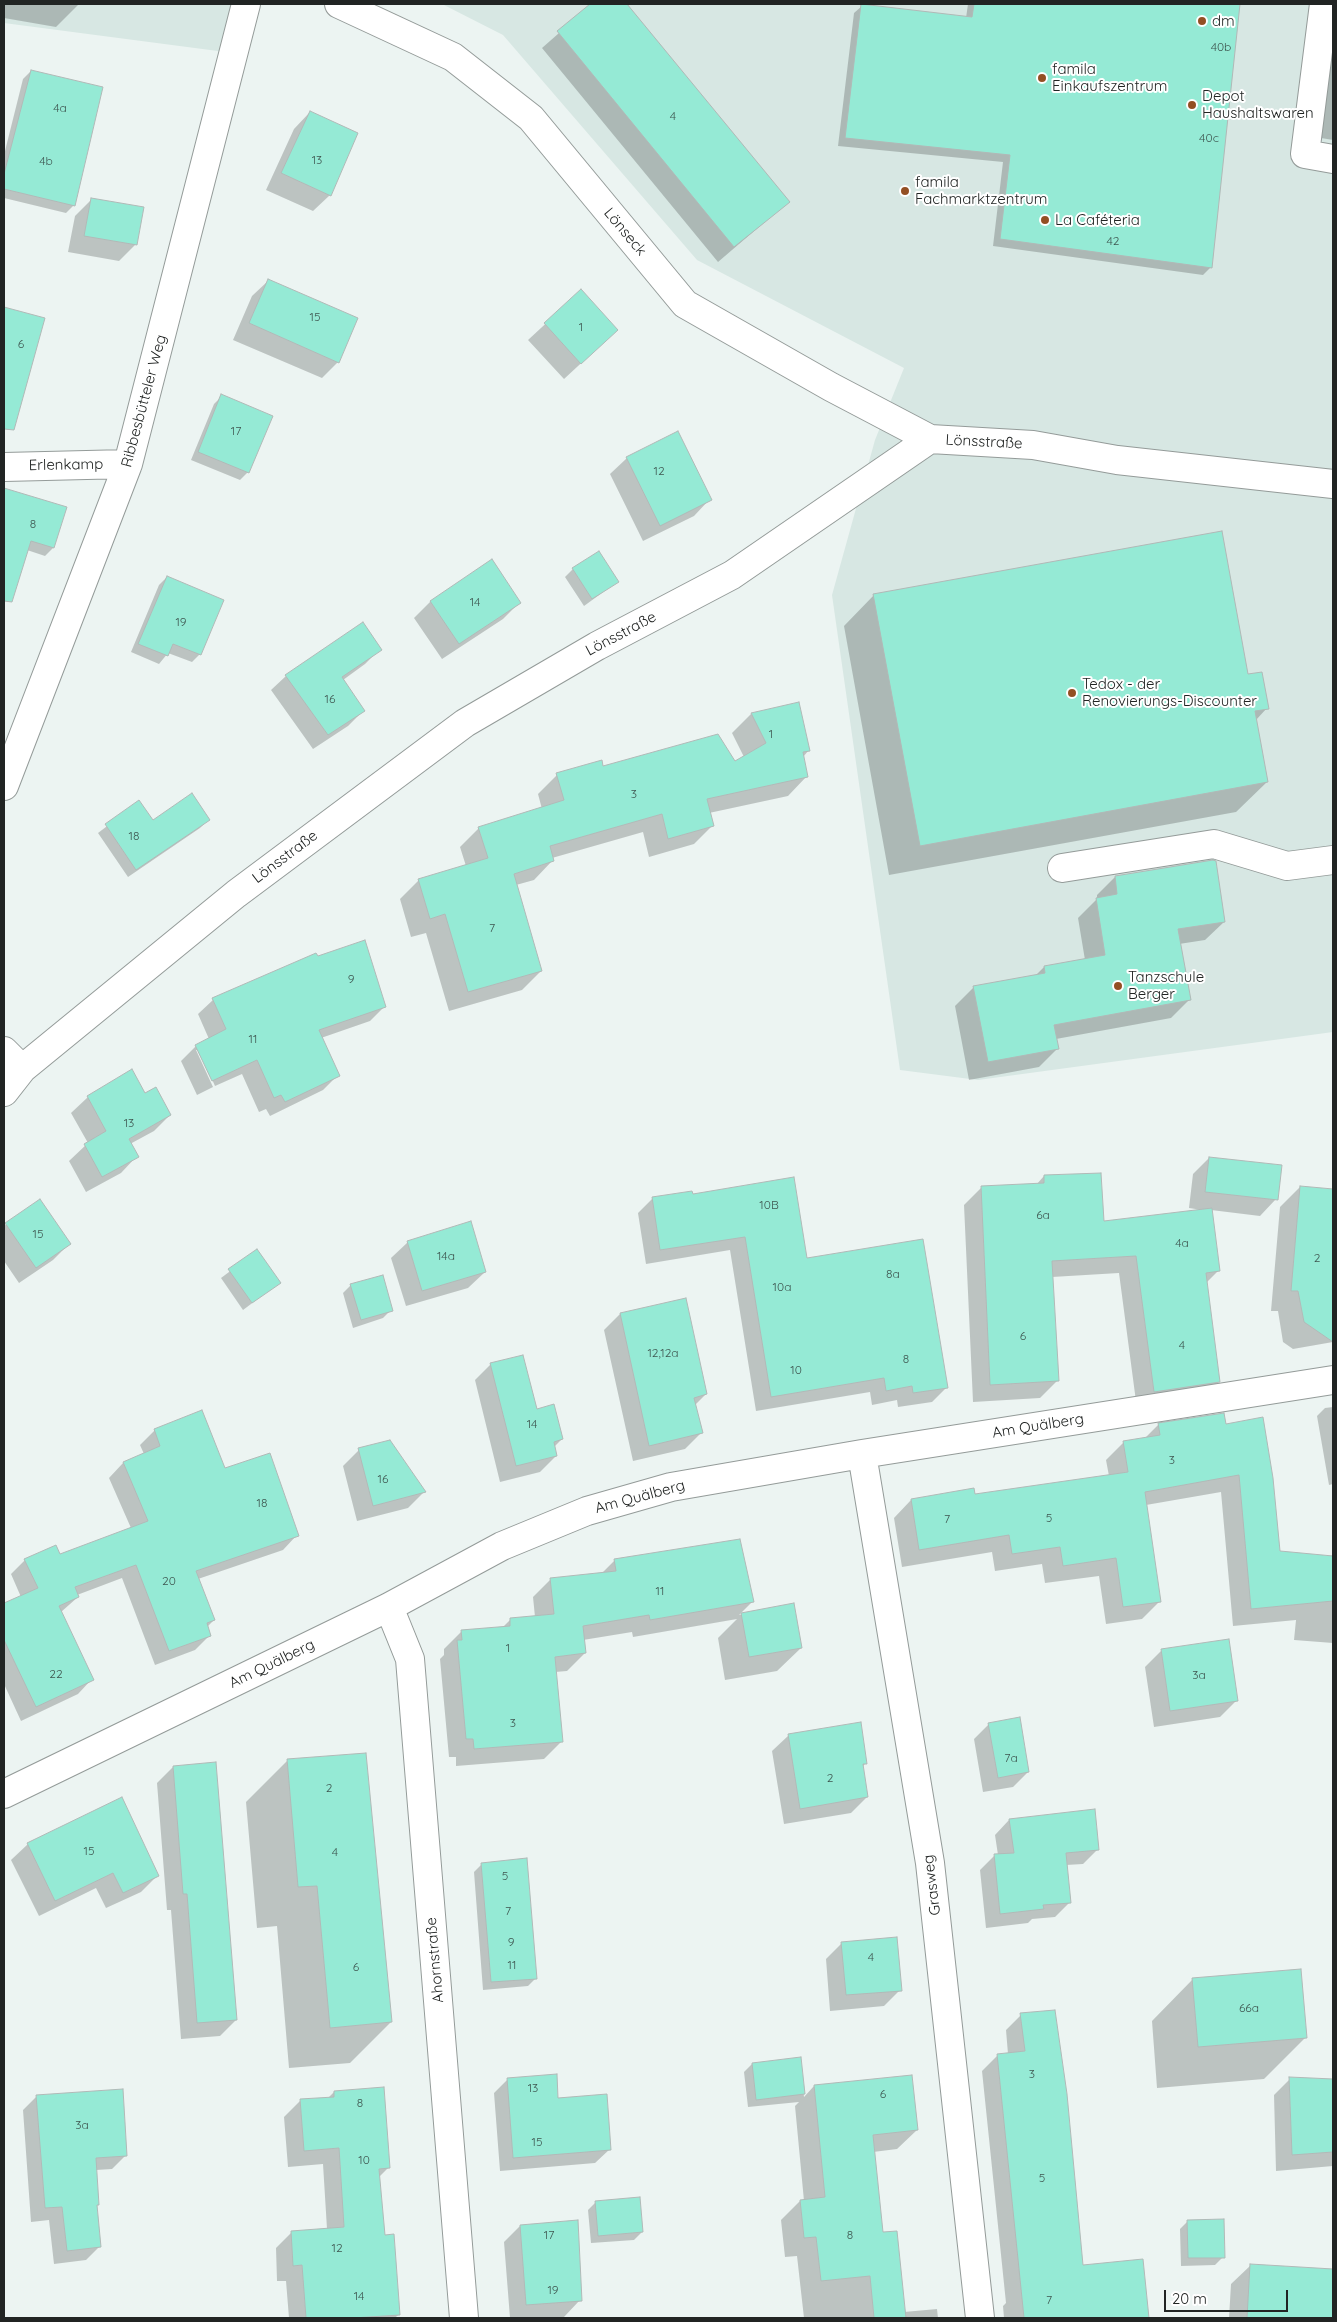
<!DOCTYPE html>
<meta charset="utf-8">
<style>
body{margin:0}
#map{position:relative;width:1337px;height:2322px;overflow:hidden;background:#ecf4f2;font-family:Quicksand,sans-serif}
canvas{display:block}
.frame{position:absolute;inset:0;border:5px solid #212423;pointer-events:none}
.scale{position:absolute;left:1164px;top:2290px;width:124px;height:22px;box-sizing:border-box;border:2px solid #212423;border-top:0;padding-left:6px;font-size:15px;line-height:18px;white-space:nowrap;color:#212423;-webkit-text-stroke:4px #fff;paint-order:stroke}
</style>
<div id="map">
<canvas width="1337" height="2322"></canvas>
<div class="frame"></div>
<div class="scale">20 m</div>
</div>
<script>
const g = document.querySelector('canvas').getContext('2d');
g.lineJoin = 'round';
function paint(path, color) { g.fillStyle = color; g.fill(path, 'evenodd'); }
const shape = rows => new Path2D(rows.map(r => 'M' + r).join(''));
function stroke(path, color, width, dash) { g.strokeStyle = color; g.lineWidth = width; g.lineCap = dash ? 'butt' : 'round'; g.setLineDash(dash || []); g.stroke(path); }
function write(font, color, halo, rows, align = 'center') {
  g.font = font + ' Quicksand,sans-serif'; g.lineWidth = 4; g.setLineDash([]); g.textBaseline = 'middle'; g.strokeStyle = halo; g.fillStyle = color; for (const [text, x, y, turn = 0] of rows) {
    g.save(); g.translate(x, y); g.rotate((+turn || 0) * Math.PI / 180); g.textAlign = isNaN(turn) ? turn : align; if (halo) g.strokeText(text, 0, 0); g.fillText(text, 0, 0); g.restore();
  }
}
const built = shape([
 [4,4,246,4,233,53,4,23],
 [442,4,1333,4,1333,1032,978,1080,900,1070,832,595,875,440,904,368,697,260,503,35]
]);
const shadow = shape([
 [4,4,79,4,56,27,4,18],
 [592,4,626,4,788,202,718,262,542,48],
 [968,4,1239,4,1211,267,1203,275,993,246,1003,162,838,146,854,13,862,6,966,18],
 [1333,31,1333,140,1321,138],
 [31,71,74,205,66,213,4,198,4,155,23,79],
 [310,112,330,195,313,211,266,190,294,129],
 [91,200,136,244,119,261,68,252,75,216],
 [269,280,338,362,322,378,233,340,252,296],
 [581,291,617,330,564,379,528,340],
 [4,308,43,319,11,393,4,391],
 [222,396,248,472,240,480,191,460,214,404],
 [627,458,710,499,694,516,643,541,610,474],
 [7,491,53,548,45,556,27,550,5,555,4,558,4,494],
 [492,561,519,603,503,619,442,659,414,618,430,602],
 [573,569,617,582,584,606,565,577],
 [167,577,200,654,192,662,168,653,159,664,131,652,159,585],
 [874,595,1247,675,1267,708,1256,720,1267,782,1236,812,889,875,844,626],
 [380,649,365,664,343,680,363,711,348,726,313,749,271,690,286,676],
 [751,714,809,750,803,757,807,776,788,796,709,813,713,825,694,844,649,857,643,832,552,858,553,860,534,880,516,885,541,971,522,990,449,1011,426,933,411,937,400,899,419,880,466,866,460,847,479,828,542,809,538,794,557,775,602,768,735,762,744,757,732,733],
 [139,802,153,822,208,820,200,828,128,877,98,833],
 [1115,877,1224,922,1205,940,1179,944,1190,999,1171,1018,1056,1039,1058,1048,1039,1067,969,1080,955,1006,974,987,1035,976,1044,967,1085,960,1078,918,1097,899,1097,895],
 [213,1000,385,1006,370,1021,321,1038,338,1075,323,1090,270,1116,266,1109,259,1112,242,1074,215,1086,199,1050,196,1050,213,1087,197,1095,181,1061,196,1046,209,1039,198,1014],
 [145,1094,170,1115,154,1131,130,1144,137,1156,121,1173,86,1192,69,1161,88,1143,71,1113,88,1097],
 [1209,1158,1276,1199,1260,1216,1211,1210,1219,1270,1206,1283,1219,1381,1201,1399,1137,1409,1119,1273,1052,1277,1057,1381,1040,1398,973,1402,964,1205,981,1188,1036,1185,1044,1176,1103,1222,1202,1210,1189,1208,1193,1174],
 [1300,1187,1333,1190,1333,1342,1293,1349,1283,1342,1278,1311,1271,1311,1280,1207],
 [692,1196,806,1259,946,1388,932,1402,898,1407,897,1400,872,1405,870,1392,756,1411,730,1250,646,1264,638,1213,653,1198],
 [40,1201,69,1244,53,1260,19,1283,4,1261,4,1226],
 [408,1242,485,1272,468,1288,406,1306,391,1258],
 [257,1251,279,1283,243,1310,221,1278],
 [351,1285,391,1310,383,1318,353,1328,343,1293],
 [685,1299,706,1394,695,1405,701,1433,685,1449,633,1461,604,1330,620,1314],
 [491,1364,562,1439,554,1447,556,1456,540,1472,500,1482,475,1380],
 [1333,1407,1333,1484,1329,1485,1317,1416,1325,1408],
 [1159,1424,1225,1425,1279,1552,1333,1557,1333,1643,1294,1640,1296,1620,1233,1626,1221,1492,1146,1505,1160,1601,1142,1619,1106,1624,1099,1576,1045,1583,1042,1564,995,1571,992,1552,902,1567,894,1518,911,1500,974,1495,1109,1476,1106,1460,1124,1442,1145,1438],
 [155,1430,224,1469,297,1535,283,1550,198,1579,214,1620,207,1627,210,1635,195,1650,155,1665,122,1578,77,1595,78,1597,61,1612,92,1679,78,1694,21,1721,4,1684,4,1605,21,1597,11,1574,25,1560,59,1556,131,1528,109,1478,123,1463,144,1454,140,1445],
 [359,1450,424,1492,408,1508,357,1521,343,1466],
 [615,1560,752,1602,739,1615,793,1604,801,1648,777,1671,725,1680,718,1638,737,1619,633,1637,632,1632,583,1640,585,1653,567,1671,555,1672,562,1741,544,1759,456,1766,456,1757,449,1757,440,1659,444,1655,444,1649,462,1631,502,1628,510,1620,535,1617,533,1597,551,1579,602,1573],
 [1161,1651,1237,1700,1220,1717,1154,1727,1145,1667],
 [989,1724,1028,1772,1013,1787,983,1792,974,1739],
 [789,1735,866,1763,862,1767,867,1797,851,1813,784,1824,772,1751],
 [287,1761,391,2022,350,2063,289,2068,277,1926,257,1928,246,1802],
 [173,1767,236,2020,220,2036,181,2039,171,1910,167,1910,157,1783],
 [1009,1820,1098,1849,1083,1864,1066,1865,1070,1902,1055,1917,1032,1919,1028,1923,986,1928,980,1870,994,1856,998,1855,995,1835],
 [28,1844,157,1876,141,1892,106,1908,96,1888,39,1916,11,1860],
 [482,1864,536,1978,528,1986,483,1990,474,1872],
 [842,1943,900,1990,884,2006,830,2011,826,1959],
 [1193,1979,1305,2038,1264,2079,1157,2088,1152,2021],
 [1021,2015,1082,2266,1142,2261,1148,2318,1004,2318,1003,2306,1006,2303,982,2071,998,2055,1008,2054,1006,2030],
 [800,2059,804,2097,814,2086,917,2130,897,2149,873,2152,882,2233,904,2312,937,2309,938,2318,804,2318,797,2256,785,2257,781,2220,800,2201,804,2201,795,2106,799,2102,748,2107,744,2072,752,2064],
 [508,2079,557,2099,610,2149,595,2163,500,2171,494,2093],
 [1290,2079,1333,2080,1333,2166,1276,2171,1274,2095],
 [334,2092,388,2168,379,2177,384,2236,399,2314,395,2318,289,2318,286,2281,277,2281,276,2248,292,2232,327,2229,323,2164,288,2167,284,2117,300,2101,328,2098],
 [37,2096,126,2155,112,2169,96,2170,98,2204,96,2207,100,2246,86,2260,54,2264,49,2220,31,2222,23,2110],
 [596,2202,642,2232,634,2240,591,2243,588,2210],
 [1188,2221,1223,2257,1215,2265,1181,2266,1180,2229],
 [520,2226,580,2300,564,2317,510,2318,504,2242],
 [1251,2265,1333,2271,1333,2318,1229,2318,1231,2284]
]);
const building = shape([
 [590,4,627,4,790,202,734,247,557,31,590,4],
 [861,4,972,17,974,4,1240,4,1212,268,1000,239,1010,155,845,138,861,4],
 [31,70,103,87,75,206,4,189,4,174,31,70],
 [310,111,358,133,331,196,281,173,310,111],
 [91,198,144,207,137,245,84,236,91,198],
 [268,279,358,318,339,363,249,323,268,279],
 [581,289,618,330,581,364,544,323,581,289],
 [4,307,45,318,14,430,4,429,4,307],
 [221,394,273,416,249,473,198,452,221,394],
 [678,431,712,500,660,526,626,457,678,431],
 [4,488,67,507,54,548,31,541,12,602,4,601,4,488],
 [1222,531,1248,674,1262,672,1269,709,1255,711,1268,782,920,846,873,594,1222,531],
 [599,551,619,582,592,599,572,568,599,551],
 [492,559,521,603,459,644,430,601,492,559],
 [167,576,224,600,201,655,173,644,168,656,138,644,167,576],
 [363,622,382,650,342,677,365,711,328,735,285,675,363,622],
 [799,702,810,751,803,752,808,777,707,799,714,826,668,839,662,814,550,846,554,861,514,874,542,971,468,992,445,914,430,919,418,879,488,858,478,827,564,800,556,773,602,760,603,766,718,734,735,761,766,743,751,713,799,702],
 [192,793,210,820,136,870,105,824,139,800,153,820,192,793],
 [1213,860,1216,861,1225,922,1178,929,1191,1000,1054,1025,1059,1049,988,1062,973,986,1045,973,1044,966,1105,955,1096,898,1117,894,1115,876,1213,860],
 [365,940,386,1007,319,1030,340,1076,285,1102,281,1095,274,1098,257,1060,212,1081,195,1045,226,1029,212,998,316,953,318,956,365,940],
 [132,1069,145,1093,156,1087,171,1115,129,1139,139,1157,102,1177,84,1144,106,1131,87,1096,132,1069],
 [1209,1157,1282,1165,1278,1200,1205,1192,1209,1157],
 [1101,1173,1104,1221,1212,1208,1220,1271,1206,1273,1220,1382,1154,1392,1136,1256,1052,1261,1059,1381,990,1385,981,1186,1044,1183,1044,1175,1101,1173],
 [794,1177,807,1258,923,1239,948,1388,913,1393,912,1386,886,1391,884,1378,771,1397,745,1237,660,1250,652,1197,692,1191,693,1194,794,1177],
 [1300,1186,1333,1189,1333,1342,1304,1322,1298,1291,1291,1291,1300,1186],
 [40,1199,71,1244,36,1268,5,1223,40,1199],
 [471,1221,486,1272,422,1291,407,1241,471,1221],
 [257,1249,281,1283,252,1303,228,1269,257,1249],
 [383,1275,393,1311,361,1320,350,1284,383,1275],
 [686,1298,707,1394,694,1398,703,1433,649,1446,620,1313,686,1298],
 [523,1355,537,1409,554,1404,563,1439,554,1442,557,1456,516,1466,490,1363,523,1355],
 [202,1410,225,1468,270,1453,299,1536,196,1571,215,1620,207,1623,211,1636,169,1651,136,1565,75,1587,79,1597,59,1606,94,1680,36,1707,4,1640,4,1603,38,1588,24,1559,56,1545,60,1554,148,1521,123,1462,160,1446,154,1429,202,1410],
 [1224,1413,1226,1424,1263,1417,1273,1478,1280,1551,1333,1556,1333,1601,1251,1609,1239,1475,1145,1492,1161,1602,1123,1607,1116,1558,1063,1566,1060,1547,1012,1554,1009,1535,919,1550,911,1499,974,1488,975,1494,1128,1472,1123,1441,1160,1435,1158,1423,1224,1413],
 [390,1440,426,1492,373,1506,358,1448,390,1440],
 [740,1539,754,1602,650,1620,649,1615,583,1626,586,1653,555,1657,563,1742,474,1749,473,1739,466,1739,457,1640,462,1640,461,1630,510,1626,510,1618,554,1614,550,1578,616,1571,614,1559,740,1539],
 [794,1603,802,1648,749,1657,741,1613,794,1603],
 [1229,1639,1238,1701,1170,1711,1161,1649,1229,1639],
 [1020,1717,1029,1772,998,1778,988,1723,1020,1717],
 [861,1722,867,1764,863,1764,868,1797,800,1809,788,1734,861,1722],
 [366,1753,392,2022,330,2028,317,1886,298,1887,287,1759,366,1753],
 [216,1762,237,2020,197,2023,187,1894,183,1894,173,1766,216,1762],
 [122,1797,159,1876,123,1893,113,1873,55,1901,27,1843,122,1797],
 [1095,1809,1099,1850,1066,1853,1071,1903,1043,1905,1044,1909,1000,1914,994,1854,1014,1853,1009,1819,1095,1809],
 [527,1858,537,1979,491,1982,481,1863,527,1858],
 [897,1937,902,1991,846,1995,841,1942,897,1937],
 [1301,1969,1307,2038,1198,2047,1192,1978,1301,1969],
 [1055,2010,1067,2094,1083,2265,1143,2259,1149,2318,1024,2318,997,2054,1025,2051,1020,2013,1055,2010],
 [801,2057,805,2094,756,2100,752,2063,801,2057],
 [557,2074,558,2098,607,2094,611,2150,513,2158,507,2078,557,2074],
 [912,2075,918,2130,873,2135,883,2232,897,2231,906,2318,874,2318,870,2276,821,2281,816,2237,804,2238,800,2200,825,2197,814,2085,912,2075],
 [1289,2077,1333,2079,1333,2152,1292,2155,1289,2077],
 [384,2087,390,2168,379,2169,385,2235,394,2234,400,2315,353,2318,306,2318,302,2265,293,2266,291,2231,344,2227,339,2148,304,2151,300,2099,334,2097,334,2091,384,2087],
 [123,2089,127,2156,96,2158,99,2205,97,2205,101,2247,67,2251,62,2207,45,2208,36,2095,123,2089],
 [640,2197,643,2232,598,2236,595,2201,640,2197],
 [1224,2219,1225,2258,1188,2258,1187,2220,1224,2219],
 [578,2220,582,2301,526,2305,520,2225,578,2220],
 [1250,2264,1333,2269,1333,2318,1247,2318,1250,2264]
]);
const minor = shape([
 [339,4,453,57,531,118,685,304,831,387,930,439],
 [1324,4,1305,154,1333,159],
 [4,467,128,464],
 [4,786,128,464,246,4],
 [1062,868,1214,844,1287,866,1333,860],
 [4,1051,22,1069],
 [4,1092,22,1069,236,894,465,723,597,646,732,575,930,439,1033,445,1117,460,1333,484],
 [862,1454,930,1863,980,2318],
 [389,1607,410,1659,464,2318],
 [4,1794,389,1607,502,1546,587,1511,671,1487,862,1454,1333,1380]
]);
const markers = [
 [1202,21,5,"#934f23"],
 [1042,78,5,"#934f23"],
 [1192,105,5,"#934f23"],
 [905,191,5,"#934f23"],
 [1045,220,5,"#934f23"],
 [1072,693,5,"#934f23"],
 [1118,986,5,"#934f23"]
];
const numberNames = [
 ["40b",1221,47],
 ["4a",60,108],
 ["4",673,116],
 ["40c",1209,138],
 ["13",317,160],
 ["4b",46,161],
 ["42",1113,241],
 ["15",315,317],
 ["1",581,327],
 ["6",21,344],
 ["17",236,431],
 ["12",659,471],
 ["8",33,524],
 ["14",475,602],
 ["19",181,622],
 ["16",330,699],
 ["1",771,734],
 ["3",634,794],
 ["18",134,836],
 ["7",492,928],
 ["9",351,979],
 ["11",253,1039],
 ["13",129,1123],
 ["10B",769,1205],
 ["6a",1043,1215],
 ["15",38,1234],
 ["4a",1182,1243],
 ["14a",446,1256],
 ["2",1317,1258],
 ["8a",893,1274],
 ["10a",782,1287],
 ["6",1023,1336],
 ["4",1182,1345],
 ["12,12a",663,1353],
 ["8",906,1359],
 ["10",796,1370],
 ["14",532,1424],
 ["3",1172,1460],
 ["16",383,1479],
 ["18",262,1503],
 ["5",1049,1518],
 ["7",947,1519],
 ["20",169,1581],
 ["11",660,1591],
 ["1",508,1648],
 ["22",56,1674],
 ["3a",1199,1675],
 ["3",513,1723],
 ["7a",1011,1758],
 ["2",830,1778],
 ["2",329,1788],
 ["15",89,1851],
 ["4",335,1852],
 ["5",505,1876],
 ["7",508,1911],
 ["9",511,1942],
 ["4",871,1957],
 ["11",512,1965],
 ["6",356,1967],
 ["66a",1249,2008],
 ["3",1032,2074],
 ["13",533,2088],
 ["6",883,2094],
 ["8",360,2103],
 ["3a",82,2125],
 ["15",537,2142],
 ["10",364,2160],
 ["5",1042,2178],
 ["17",549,2235],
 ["8",850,2235],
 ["12",337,2248],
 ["19",553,2290],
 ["14",359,2296],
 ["7",1049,2300]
];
const poiNames = [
 ["dm",1212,21],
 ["famila",1052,69],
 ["Einkaufszentrum",1052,86],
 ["Depot",1202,96],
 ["Haushaltswaren",1202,113],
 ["famila",915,182],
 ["Fachmarktzentrum",915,199],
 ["La Caféteria",1055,220],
 ["Tedox - der",1082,684],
 ["Renovierungs-Discounter",1082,701],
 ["Tanzschule",1128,977],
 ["Berger",1128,994]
];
const streetNames = [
 ["Lönseck",625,232,50],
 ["Ribbesbütteler Weg",144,401,-75],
 ["Lönsstraße",984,442,3],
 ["Erlenkamp",66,465,-1],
 ["Lönsstraße",621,634,-28],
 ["Lönsstraße",285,857,-37],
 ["Am Quälberg",1038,1426,-9],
 ["Am Quälberg",640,1497,-15],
 ["Am Quälberg",272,1664,-26],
 ["Grasweg",932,1885,-97],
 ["Ahornstraße",435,1960,-95]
];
paint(built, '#d7e7e3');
paint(shadow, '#0003');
paint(building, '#95ead5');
stroke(building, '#b1b9b7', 1);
stroke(minor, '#949b99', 30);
stroke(minor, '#fff', 28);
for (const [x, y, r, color] of markers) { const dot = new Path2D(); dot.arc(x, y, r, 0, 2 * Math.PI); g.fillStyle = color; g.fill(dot); stroke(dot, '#fff', 2); }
write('12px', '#3e5650', null, numberNames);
write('15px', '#212423', '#fff', poiNames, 'left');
write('15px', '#212423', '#fff', streetNames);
</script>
